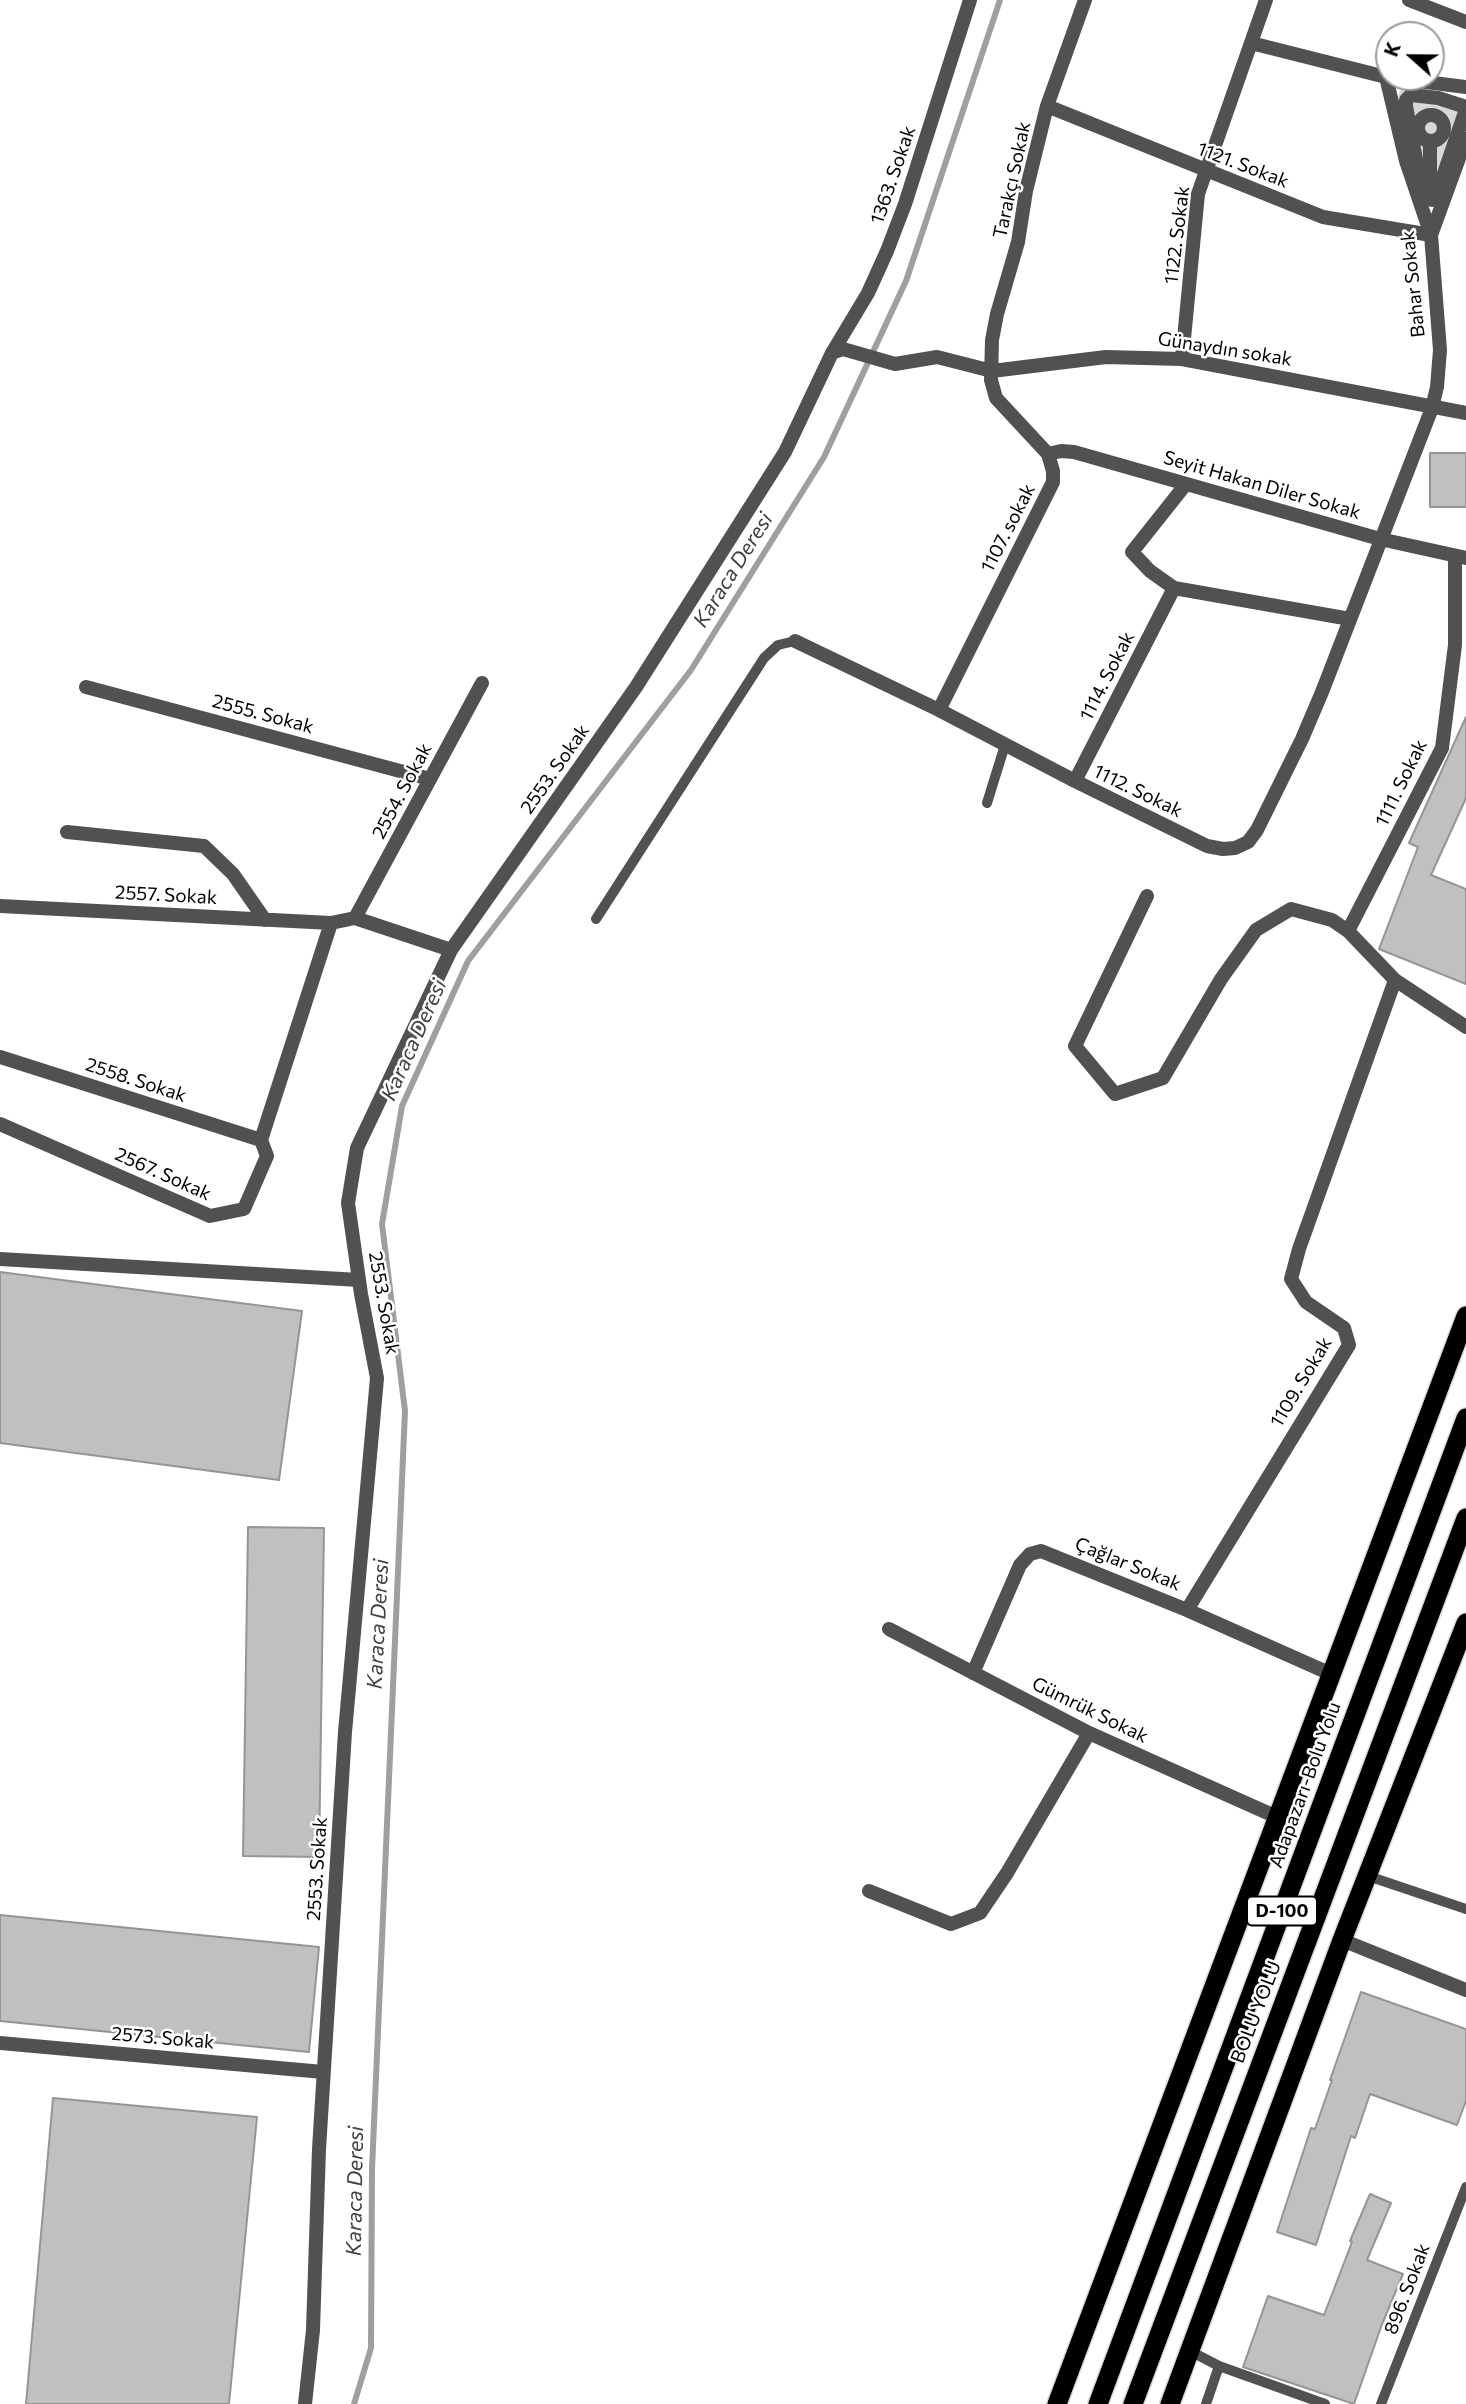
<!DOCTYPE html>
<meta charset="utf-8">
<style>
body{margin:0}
#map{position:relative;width:1466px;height:2404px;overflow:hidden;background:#fff;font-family:Commissioner,sans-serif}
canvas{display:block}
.north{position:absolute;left:1375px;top:21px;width:70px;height:70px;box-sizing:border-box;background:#fff;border:2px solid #999;border-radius:50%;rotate:291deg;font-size:19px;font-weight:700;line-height:28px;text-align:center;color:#000}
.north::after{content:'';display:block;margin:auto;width:24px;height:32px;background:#000;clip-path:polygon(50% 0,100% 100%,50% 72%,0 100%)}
</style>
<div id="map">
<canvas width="1466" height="2404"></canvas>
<div class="north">K</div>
</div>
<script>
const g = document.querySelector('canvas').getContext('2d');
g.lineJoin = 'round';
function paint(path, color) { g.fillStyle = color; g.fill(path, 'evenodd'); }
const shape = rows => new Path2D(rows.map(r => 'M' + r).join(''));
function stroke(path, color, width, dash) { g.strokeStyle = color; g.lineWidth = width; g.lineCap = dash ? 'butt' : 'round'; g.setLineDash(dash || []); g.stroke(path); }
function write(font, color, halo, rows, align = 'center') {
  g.font = font + ' Commissioner,sans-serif'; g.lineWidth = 5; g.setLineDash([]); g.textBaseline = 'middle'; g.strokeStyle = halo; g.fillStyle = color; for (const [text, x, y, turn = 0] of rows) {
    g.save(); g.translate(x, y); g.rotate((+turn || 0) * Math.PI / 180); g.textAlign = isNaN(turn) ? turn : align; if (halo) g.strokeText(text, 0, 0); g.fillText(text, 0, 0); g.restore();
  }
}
const green = shape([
 [1403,83,1466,100,1466,121,1435,204,1397,99]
]);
const stream = shape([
 [354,2404,371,2348,372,2169,405,1411,382,1224,402,1106,468,961,691,670,824,457,906,281,1000,0]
]);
const building = shape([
 [1430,453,1466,453,1466,507,1430,507,1430,453],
 [1466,717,1466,798,1431,875,1466,889,1466,984,1379,949,1418,847,1409,843,1466,717],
 [0,1272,302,1311,279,1480,0,1443,0,1272],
 [248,1527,324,1528,319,1857,243,1856,248,1527],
 [0,1915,319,1947,309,2052,0,2021,0,1915],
 [1361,1992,1466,2029,1466,2101,1457,2125,1370,2094,1355,2138,1351,2136,1316,2245,1277,2232,1311,2128,1315,2129,1332,2080,1330,2080,1361,1992],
 [53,2098,257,2117,229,2404,26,2404,53,2098],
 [1370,2194,1391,2203,1367,2260,1403,2274,1381,2327,1354,2404,1243,2367,1268,2296,1324,2315,1352,2242,1350,2241,1370,2194]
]);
const service = shape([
 [987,803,1005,745],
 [596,919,764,658,778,645,795,641],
 [1368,1876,1466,1909],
 [1190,2351,1219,2366,1325,2404],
 [1206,2404,1219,2366],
 [1381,2404,1466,2187]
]);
const pedestrian = shape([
 [1411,95,1438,98,1463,106,1465,112,1436,197,1432,200,1427,199,1423,195,1420,181,1406,106,1406,100,1411,95],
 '1418 128a13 13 0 1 1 26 0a13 13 0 1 1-26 0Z',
 [1430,199,1430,141]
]);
const minor = shape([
 [1409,0,1466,22],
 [1251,43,1386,77,1466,87],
 [1047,106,1323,217,1431,235],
 [1431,235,1466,139],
 [832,353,868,293,887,251,905,204,970,0],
 [1182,359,1198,194,1266,0],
 [1048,454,1061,451,1074,452,1380,539,1466,558],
 [1186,484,1132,552,1150,571,1174,588,1350,619],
 [795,641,939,710,1075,781,1207,846,1223,849,1235,848,1248,842,1257,830,1302,739,1322,692,1432,408,1437,387,1440,350,1431,235,1406,161,1386,77],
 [86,687,430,779],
 [939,710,1053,482,1053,471,1048,454,996,398,991,380,992,340,997,314,1018,242,1026,191,1047,106,1085,0],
 [1075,781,1174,588],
 [67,832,204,846,233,874,265,920],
 [1147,896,1075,1046,1115,1094,1163,1078,1221,979,1256,930,1291,909,1332,920,1348,931,1395,980,1466,1027],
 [0,906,331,923],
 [355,918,482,683],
 [1348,931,1442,748,1455,645,1455,557],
 [0,1057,261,1140],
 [0,1124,210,1216,244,1209,267,1156,261,1140],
 [261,1140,331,923,355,918,451,950],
 [0,1259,359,1280],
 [1187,1610,1349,1345,1344,1328,1306,1302,1291,1279,1299,1249,1395,980],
 [889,1629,1089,1733,1279,1818],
 [973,1673,1020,1565,1030,1554,1041,1551,1187,1610,1331,1674],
 [869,1891,951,1924,980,1913,1007,1873,1089,1733],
 [1342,1940,1466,1990],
 [0,2043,323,2072],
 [305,2404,313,2330,319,2149,345,1732,377,1378,361,1294,348,1203,357,1148,451,950,636,687,785,452,832,353,843,349,895,364,937,357,992,371,1106,357,1182,359,1466,413]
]);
const trunk = shape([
 [1057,2404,1466,1316],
 [1098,2404,1466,1418],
 [1133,2404,1466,1518],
 [1170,2404,1342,1940,1466,1623]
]);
const shields = [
 [1282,1911,70]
];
const shieldNames = [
 ["D-100",1282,1911]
];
const streetNames = [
 ["1121. Sokak",1243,165,21],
 ["1363. Sokak",893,175,-71],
 ["Tarakçı Sokak",1012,180,-78],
 ["1122. Sokak",1177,235,-83],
 ["Bahar Sokak",1413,284,-96],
 ["Günaydın sokak",1225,349,9],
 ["Seyit Hakan Diler Sokak",1262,485,16],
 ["1107. sokak",1008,528,-63],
 ["1114. Sokak",1107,676,-63],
 ["2555. Sokak",263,714,15],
 ["2553. Sokak",555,769,-55],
 ["1111. Sokak",1401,783,-64],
 ["2554. Sokak",402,791,-62],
 ["1112. Sokak",1138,791,26],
 ["2557. Sokak",166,895,3],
 ["2558. Sokak",136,1080,18],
 ["2567. Sokak",163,1174,24],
 ["2553. Sokak",384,1303,80],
 ["1109. Sokak",1301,1382,-59],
 ["Çağlar Sokak",1128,1564,22],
 ["Gümrük Sokak",1090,1710,26],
 ["Adapazarı-Bolu Yolu",1305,1785,-70],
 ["2553. Sokak",317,1869,-86],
 ["BOLU YOLU",1256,2012,-69],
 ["2573. Sokak",163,2038,5],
 ["896. Sokak",1407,2289,-69]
];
const waterNames = [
 ["Karaca Deresi",733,570,-58],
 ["Karaca Deresi",414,1040,-66],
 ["Karaca Deresi",378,1624,-87],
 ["Karaca Deresi",355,2191,-89]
];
paint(green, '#d8d8d8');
stroke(stream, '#9f9f9f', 6);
paint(building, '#c0c0c0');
stroke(building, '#959595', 2);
stroke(trunk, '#dbdbdb', 22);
stroke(service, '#515151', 10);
stroke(pedestrian, '#515151', 14);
stroke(minor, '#515151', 14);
stroke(trunk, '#000', 19);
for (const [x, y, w] of shields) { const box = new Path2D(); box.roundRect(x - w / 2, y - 14.5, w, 29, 5); g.fillStyle = '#fff'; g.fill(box); stroke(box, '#000', 2); }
write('bold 18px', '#000', null, shieldNames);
write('19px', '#000', '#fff', streetNames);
write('italic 21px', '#404040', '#fff', waterNames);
</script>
